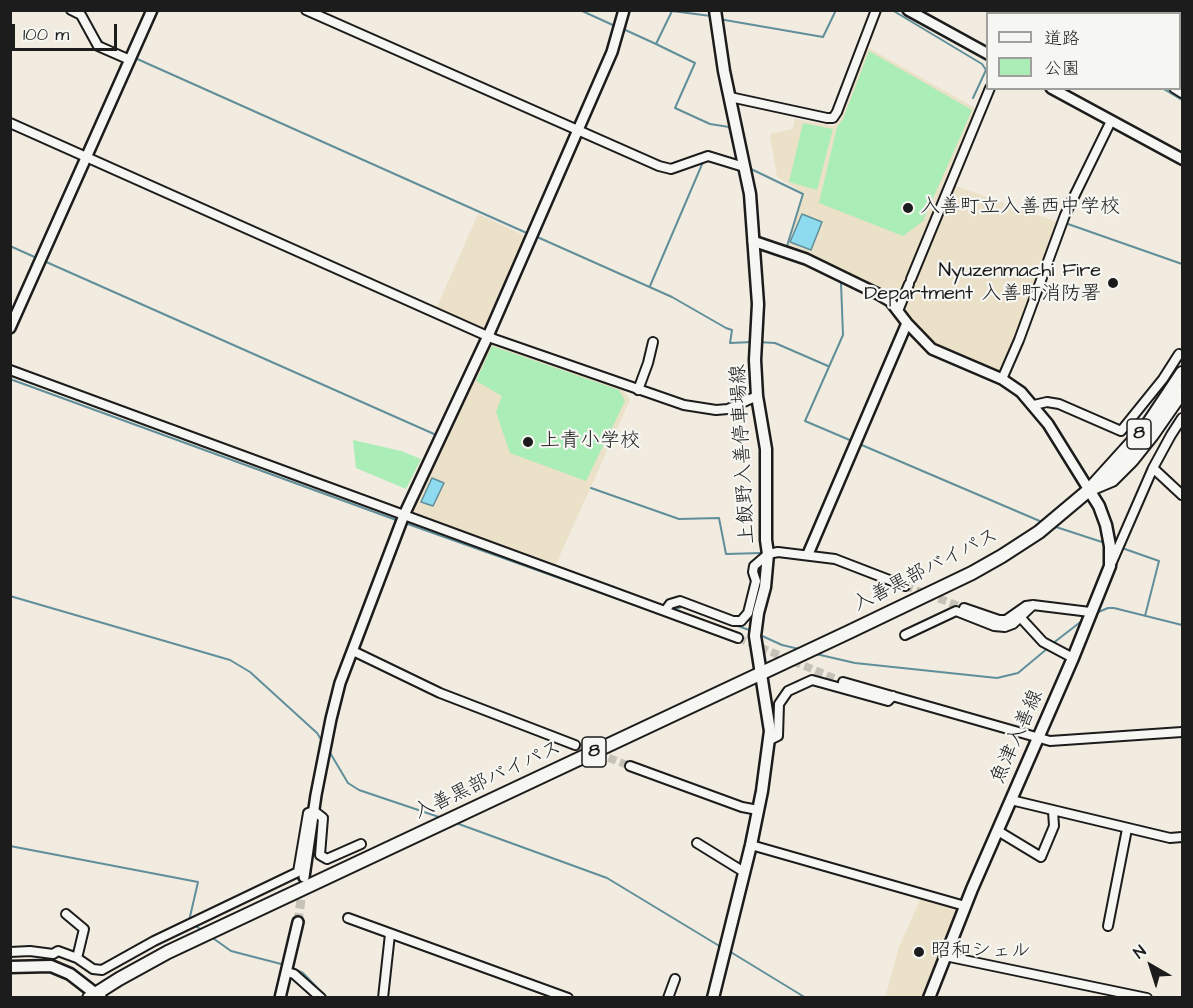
<!DOCTYPE html>
<meta charset="utf-8">
<style>
body{margin:0}
#map{position:relative;width:1193px;height:1008px;overflow:hidden;background:#f1ecdf;font-family:"Architects Daughter","Klee One",sans-serif}
canvas{display:block}
.frame{position:absolute;inset:0;border:12px solid #1c1c1c;pointer-events:none}
.legend{position:absolute;left:986px;top:12px;width:195px;height:78px;box-sizing:border-box;background:#f6f6f2;border:2px solid #9f9f9c;margin:0;padding:8px 10px;list-style:none;font-size:18px;color:#1c1c1c}
.legend li{display:flex;align-items:center;gap:12px;height:30px}
.legend b{width:30px;border:2px solid #9f9f9c}
.north{position:absolute;left:1121px;top:936px;width:60px;height:60px;-webkit-text-stroke:4px #f6f6f2;paint-order:stroke;rotate:321deg;font-size:16px;font-weight:700;line-height:24px;text-align:center;color:#1c1c1c}
.north::after{content:'';display:block;margin:auto;width:21px;height:27px;background:#1c1c1c;clip-path:polygon(50% 0,100% 100%,50% 72%,0 100%)}
.scale{position:absolute;left:12px;top:24px;width:105px;height:27px;box-sizing:border-box;border:3px solid #1c1c1c;border-top:0;padding-left:8px;font-size:18px;line-height:21px;white-space:nowrap;color:#1c1c1c;-webkit-text-stroke:4px #f6f6f2;paint-order:stroke}
</style>
<div id="map">
<canvas width="1193" height="1008"></canvas>
<div class="frame"></div>
<ul class="legend">
<li><b style="height:8px;background:#f6f6f2"></b>道路</li>
<li><b style="height:16px;background:#aaedb7"></b>公園</li>
</ul>
<div class="north">N</div>
<div class="scale">100 m</div>
</div>
<script>
const g = document.querySelector('canvas').getContext('2d');
g.lineJoin = 'round';
function paint(path, color) { g.fillStyle = color; g.fill(path, 'evenodd'); }
const shape = rows => new Path2D(rows.map(r => 'M' + r).join(''));
function stroke(path, color, width, dash) { g.strokeStyle = color; g.lineWidth = width; g.lineCap = dash ? 'butt' : 'round'; g.setLineDash(dash || []); g.stroke(path); }
function write(font, color, halo, rows, align = 'center') {
  g.font = font + ' "Architects Daughter","Klee One",sans-serif'; g.lineWidth = 4.5; g.setLineDash([]); g.textBaseline = 'middle'; g.strokeStyle = halo; g.fillStyle = color; for (const [text, x, y, turn = 0] of rows) {
    g.save(); g.translate(x, y); g.rotate((+turn || 0) * Math.PI / 180); g.textAlign = isNaN(turn) ? turn : align; if (halo) g.strokeText(text, 0, 0); g.fillText(text, 0, 0); g.restore();
  }
}
const built = shape([
 [867,47,977,109,945,182,1057,222,1019,327,998,372,936,343,910,319,890,294,811,256,786,247,804,193,777,177,770,134,793,129,795,119,834,126,840,119],
 [478,214,525,236,483,329,436,309],
 [491,342,623,389,630,400,556,564,411,512],
 [921,898,959,907,923,997,885,998,899,947]
]);
const green = shape([
 [869,51,972,110,923,221,903,236,819,203,837,127,843,119],
 [803,123,833,129,817,190,789,182],
 [492,346,619,390,625,401,586,481,510,453,496,412,502,396,476,381],
 [353,440,401,451,421,459,406,489,356,468]
]);
const water = shape([
 [802,214,822,222,811,250,790,242,802,214],
 [432,478,444,483,433,506,421,502,432,478]
]);
const stream = shape([
 [580,10,615,26],
 [892,10,982,64,986,70,973,98],
 [1024,10,1029,14],
 [719,19,823,37,836,10],
 [621,28,656,44,672,11,711,16],
 [96,35,104,44,129,55],
 [656,44,695,63,675,108,710,124,729,127,737,159,733,160],
 [135,58,529,234],
 [1162,88,1182,100],
 [707,154,708,151,728,158],
 [749,168,803,194,787,246,835,267,843,273],
 [1068,224,1182,264],
 [535,236,672,297,726,328,732,330,730,343,752,342],
 [10,246,39,259],
 [44,261,434,434],
 [841,283,843,335,805,421,852,441],
 [650,286,703,162],
 [758,342,775,343,828,366],
 [10,379,399,521],
 [857,443,1042,522],
 [591,488,679,519,719,518,726,554,761,553],
 [405,523,663,615,665,614],
 [1053,526,1105,543],
 [1122,548,1159,561,1145,616],
 [10,596,230,660,250,672,317,733,322,741],
 [673,610,684,606],
 [1096,613,1108,608,1114,608,1182,625],
 [735,625,752,631],
 [760,635,782,645,799,649],
 [1052,644,1083,620],
 [816,654,855,663,997,678,1018,673,1048,648],
 [329,751,348,783,359,790,442,818],
 [456,823,607,878,721,947],
 [10,846,198,882,189,921],
 [193,924,203,931],
 [210,936,231,951,285,965],
 [729,951,806,998],
 [290,967,303,973,327,998]
]);
const minorTunnel = shape([
 [905,586,964,608],
 [738,638,843,682],
 [575,745,630,766]
]);
const tertiaryTunnel = shape([
 [298,922,303,885]
]);
const minor = shape([
 [71,10,81,15,98,46,130,60],
 [306,10,659,166,671,169,708,156,744,167],
 [1036,10,1042,14],
 [1174,88,1182,93],
 [730,97,827,118,833,118,837,112,876,10],
 [10,123,494,339,684,405,716,410,728,409,757,396],
 [911,279,990,88],
 [898,311,909,284],
 [10,370,738,638],
 [1002,379,1019,340,1065,215,1111,121],
 [638,390,648,363,653,342],
 [1034,405,1047,402,1059,404,1121,431,1163,379,1179,354],
 [1153,468,1182,495],
 [1112,562,1153,468,1171,435,1182,418],
 [964,608,999,620,1006,620,1026,606,1033,605,1090,612],
 [665,611,670,604,680,601,733,621,741,621,748,613,756,581,753,572,754,566,768,554,778,552,835,559,905,586],
 [1020,617,1043,642,1073,658],
 [905,635,956,611,994,626,1005,627,1013,624,1033,605],
 [353,651,440,693,575,745],
 [843,682,1050,741,1182,732],
 [770,740,778,736,779,704,788,691,812,680,888,701,893,696],
 [630,766,742,807,758,810],
 [1011,800,1170,838,1182,837],
 [998,831,1041,857,1054,826,1053,811],
 [697,843,744,872],
 [751,845,965,906],
 [66,914,84,929,77,958],
 [348,918,568,998],
 [1108,926,1127,829],
 [10,952,30,951,53,954,58,951,77,958,93,969,102,970,154,941,298,872,308,813,314,811,323,818,320,855,327,859,361,844],
 [945,956,1147,998],
 [287,972,294,974,321,998],
 [383,998,390,934],
 [668,998,675,979]
]);
const tertiary = shape([
 [908,10,988,54],
 [1051,88,1182,159],
 [753,241,806,259,878,294,890,301,907,323,932,349,1002,379,1021,392,1048,424,1089,490],
 [10,328,152,10],
 [808,554,907,323],
 [304,877,316,795,331,719,340,683,404,515,488,336,612,52,624,10],
 [280,998,298,922]
]);
const secondary = shape([
 [10,967,51,966,70,974,101,998],
 [713,998,751,845,762,791,770,731,755,636,758,613,765,587,768,554,766,540,766,449,757,396,755,360,758,304,750,194,724,71,715,10],
 [929,998,972,889,1073,658,1110,566,1110,546,1106,525,1099,506,1089,490]
]);
const trunk = shape([
 [1093,488,1112,480,1132,460,1152,435,1182,392],
 [89,998,119,979,168,952,849,632,972,573,1002,556,1039,532,1089,490,1146,427,1182,373]
]);
const markers = [
 [908,208,6,"#1c1c1c"],
 [1113,283,6,"#1c1c1c"],
 [528,442,6,"#1c1c1c"],
 [919,952,6,"#1c1c1c"]
];
const shields = [
 [1139,434,24],
 [594,752,24]
];
const shieldNames = [
 ["8",1139,434],
 ["8",594,752]
];
const poiNames = [
 ["入善町立入善西中学校",920,208],
 ["Nyuzenmachi Fire",1101,272,"right"],
 ["Department 入善町消防署",1101,295,"right"],
 ["上青小学校",540,442],
 ["昭和シェル",931,952]
];
const streetNames = [
 ["上飯野入善停車場線",744,454,-93],
 ["入善黒部バイパス",926,571,-27],
 ["魚津入善線",1018,737,-66],
 ["入善黒部バイパス",488,781,-25]
];
paint(built, '#ebe0c8');
paint(green, '#aaedb7');
paint(water, '#8edaee');
stroke(water, '#608e9a', 1.5);
stroke(stream, '#608e9a', 2);
stroke(minorTunnel, '#c6c2b8', 8, [8, 4]);
stroke(tertiaryTunnel, '#c6c2b8', 9, [9, 4.5]);
stroke(minor, '#1c1c1c', 12);
stroke(tertiary, '#1c1c1c', 14);
stroke(secondary, '#1c1c1c', 15);
stroke(trunk, '#1c1c1c', 16);
stroke(minor, '#f6f6f2', 8);
stroke(tertiary, '#f6f6f2', 9);
stroke(secondary, '#f6f6f2', 10);
stroke(trunk, '#f6f6f2', 12);
for (const [x, y, r, color] of markers) { const dot = new Path2D(); dot.arc(x, y, r, 0, 2 * Math.PI); g.fillStyle = color; g.fill(dot); stroke(dot, '#f6f6f2', 2); }
for (const [x, y, w] of shields) { const box = new Path2D(); box.roundRect(x - w / 2, y - 15, w, 30, 4.5); g.fillStyle = '#f6f6f2'; g.fill(box); stroke(box, '#1c1c1c', 1.5); }
write('bold 18px', '#1c1c1c', null, shieldNames);
write('20px', '#1c1c1c', '#f6f6f2', poiNames, 'left');
write('20px', '#1c1c1c', '#f6f6f2', streetNames);
</script>
